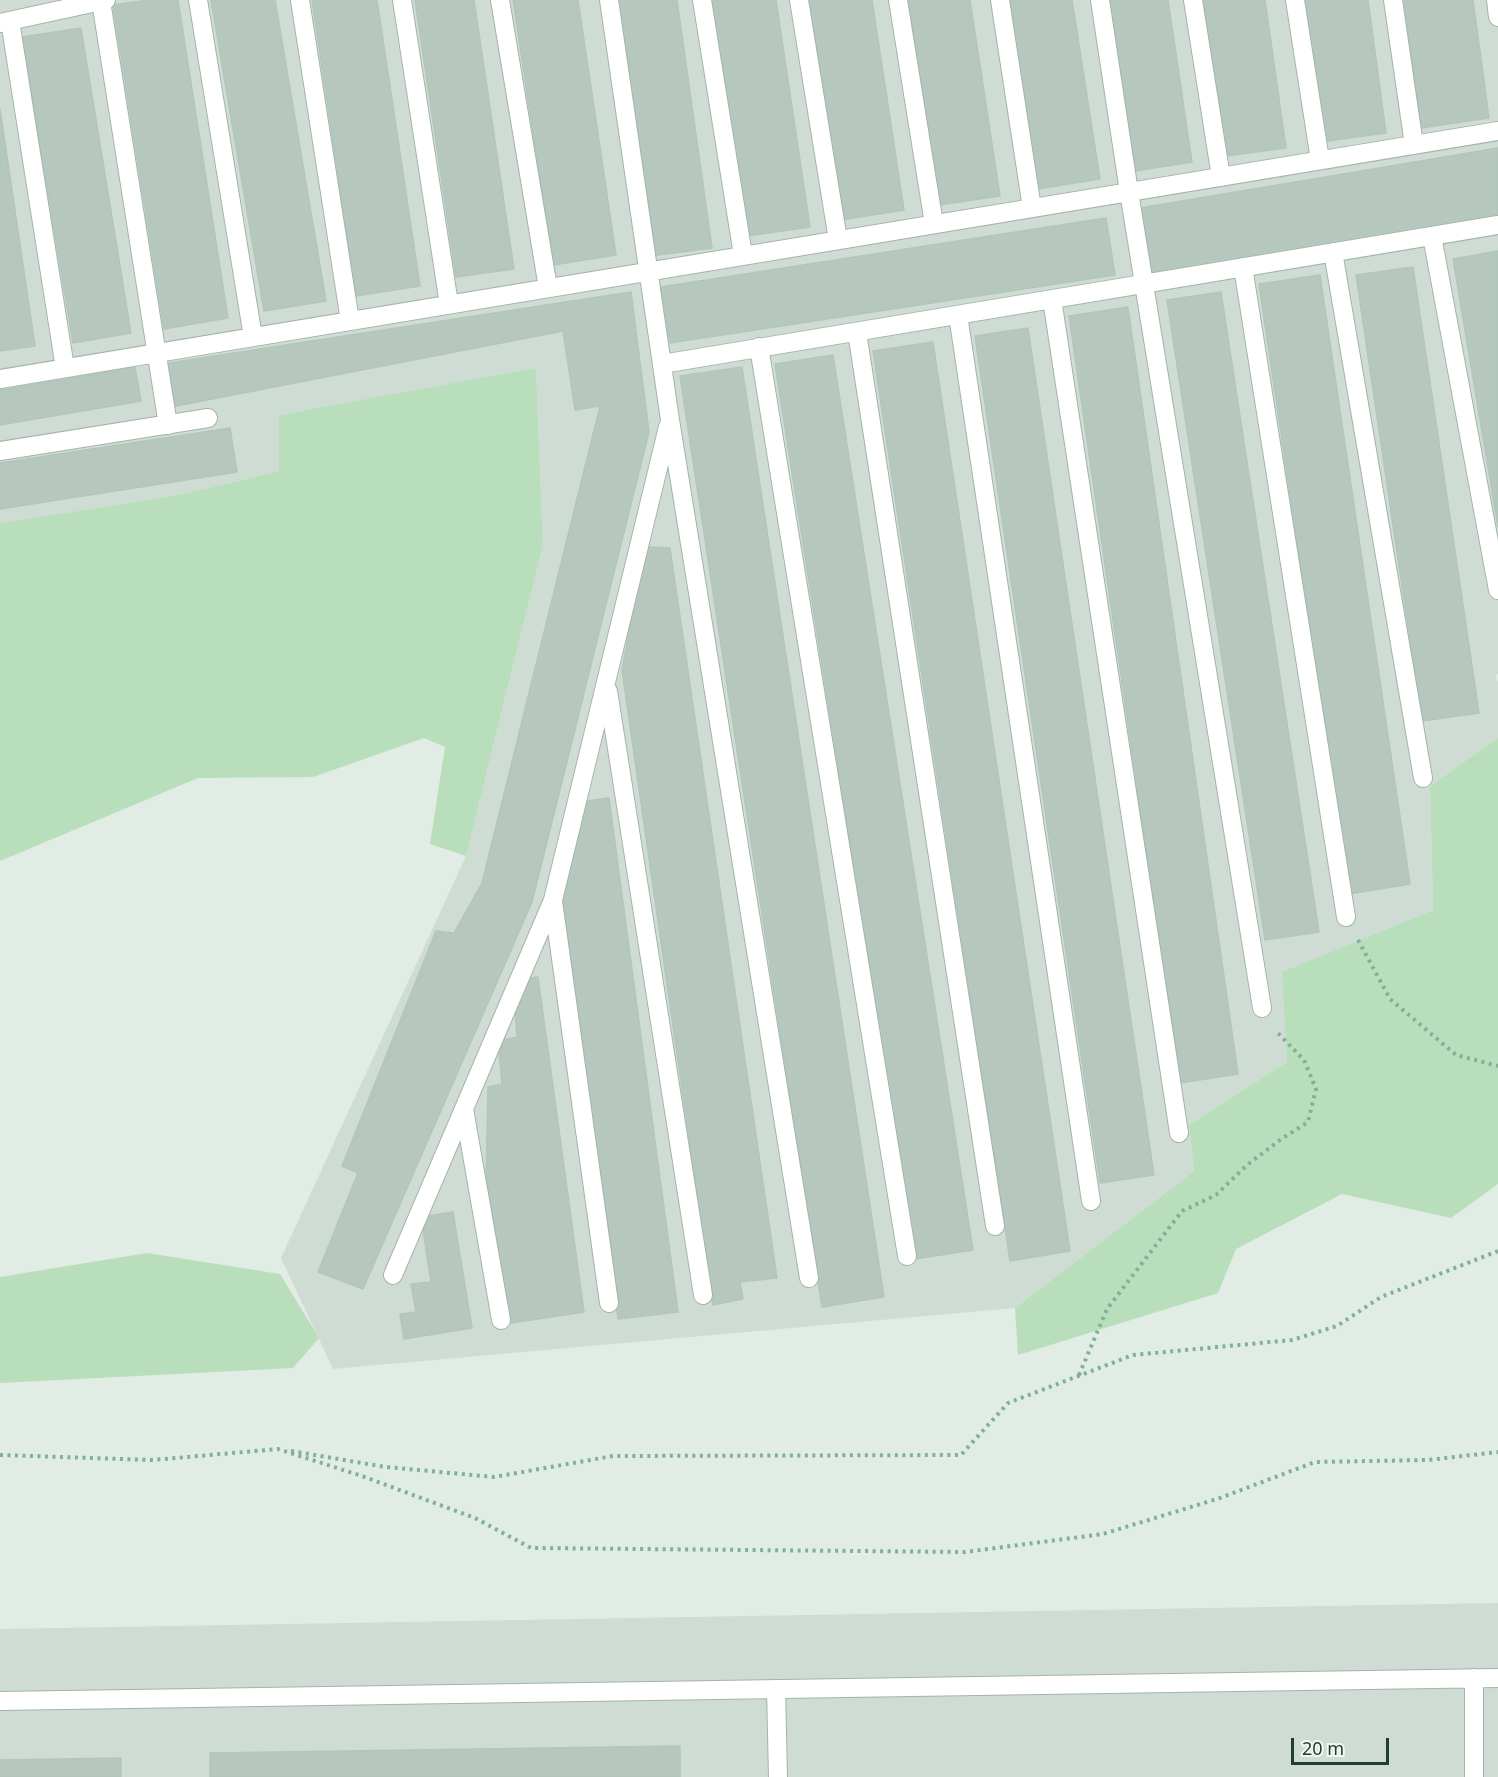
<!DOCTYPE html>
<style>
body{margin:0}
#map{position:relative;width:1498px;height:1777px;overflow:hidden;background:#e1ece4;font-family:"Noto Sans",sans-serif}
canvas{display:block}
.scale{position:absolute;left:1291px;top:1738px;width:98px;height:27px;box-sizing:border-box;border:3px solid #213d2f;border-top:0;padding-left:8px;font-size:18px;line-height:21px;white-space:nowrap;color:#213d2f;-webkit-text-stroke:4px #f1f8f3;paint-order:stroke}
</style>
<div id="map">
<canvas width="1498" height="1777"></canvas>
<div class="scale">20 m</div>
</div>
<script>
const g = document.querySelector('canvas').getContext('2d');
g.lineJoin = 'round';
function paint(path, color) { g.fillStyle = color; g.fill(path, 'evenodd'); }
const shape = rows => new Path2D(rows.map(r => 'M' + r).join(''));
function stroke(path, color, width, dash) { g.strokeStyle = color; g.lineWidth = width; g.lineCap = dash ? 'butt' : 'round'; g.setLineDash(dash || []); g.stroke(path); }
const built = shape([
 [0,0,1498,0,1498,674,1495,675,1498,682,1498,738,1430,786,1433,910,1283,972,1287,1062,1189,1125,1194,1171,1015,1308,333,1369,281,1258,466,856,543,545,536,369,279,415,279,471,179,495,0,523],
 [1498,1603,1498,1777,0,1777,0,1629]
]);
const green = shape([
 [536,368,543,545,466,856,430,844,445,747,424,738,313,777,198,778,0,861,0,523,179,495,279,471,279,415],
 [1498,738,1498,1184,1451,1218,1342,1194,1236,1249,1218,1293,1018,1355,1015,1308,1194,1171,1189,1125,1287,1062,1282,972,1433,910,1430,786],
 [147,1253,280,1274,319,1338,293,1368,0,1383,0,1277]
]);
const building = shape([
 [148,0,178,0,228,318,164,329,113,5,148,0],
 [211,0,275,0,326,301,264,311,211,0],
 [312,0,377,0,420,286,356,296,312,0],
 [415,0,474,0,514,269,456,277,415,0],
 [513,0,578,0,616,255,553,265,513,0],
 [615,0,677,0,712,248,651,256,615,0],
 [711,0,776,0,810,227,747,236,711,0],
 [808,0,872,0,904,210,841,220,808,0],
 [908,0,970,0,1000,196,939,205,908,0],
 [1007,0,1072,0,1100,179,1037,189,1007,0],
 [1109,0,1168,0,1192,162,1135,171,1109,0],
 [1203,0,1265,0,1286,148,1226,156,1203,0],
 [1300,0,1368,0,1386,133,1320,142,1300,0],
 [1404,0,1473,0,1489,118,1421,128,1404,0],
 [81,28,131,333,73,343,22,37,81,28],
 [0,109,35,346,0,351,0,109],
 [1498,148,1498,215,1150,274,1140,208,1498,148],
 [1106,218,1115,275,670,343,661,287,1106,218],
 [1498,251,1498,527,1453,259,1498,251],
 [1413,267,1479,713,1422,721,1356,275,1413,267],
 [1320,275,1410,884,1349,894,1259,284,1320,275],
 [631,292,649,432,532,902,363,1289,318,1272,358,1173,342,1166,436,931,454,933,482,883,600,406,575,410,563,331,171,407,162,364,631,292],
 [1221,292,1319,932,1265,940,1167,300,1221,292],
 [1128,307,1238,1074,1180,1083,1069,316,1128,307],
 [1028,328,1154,1175,1100,1183,975,336,1028,328],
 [933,342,1070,1251,1010,1261,873,351,933,342],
 [833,355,973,1250,915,1259,775,364,833,355],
 [135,367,141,401,0,425,0,390,135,367],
 [742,367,884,1297,822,1307,680,376,742,367],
 [230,428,237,472,0,509,0,463,230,428],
 [645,547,670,548,777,1278,740,1282,743,1299,713,1305,622,670,645,547],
 [609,798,678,1312,618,1319,561,909,586,801,609,798],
 [538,977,584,1312,511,1323,486,1182,488,1087,502,1084,498,1041,517,1037,515,1010,525,979,538,977],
 [453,1212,472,1328,404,1339,400,1314,416,1312,411,1284,431,1282,421,1217,453,1212],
 [680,1746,680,1777,210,1777,210,1753,680,1746],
 [121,1758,121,1777,0,1777,0,1760,121,1758]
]);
const path = shape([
 [1358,940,1390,999,1456,1055,1498,1066],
 [1079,1375,1107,1309,1182,1211,1216,1195,1247,1165,1280,1140,1308,1122,1316,1089,1304,1060,1275,1030],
 [291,1451,386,1467,494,1477,613,1456,961,1455,1008,1403,1133,1355,1292,1340,1337,1326,1381,1297,1498,1251],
 [0,1455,153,1460,278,1449,362,1476,475,1518,531,1548,965,1552,1103,1534,1220,1498,1315,1462,1428,1460,1498,1452]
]);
const service = shape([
 [198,0,253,337],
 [300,0,350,321],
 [402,0,449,304],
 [500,0,548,288],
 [609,0,670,420,809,1278],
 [702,0,743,255],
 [799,0,838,240],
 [898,0,934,224],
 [1000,0,1032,208],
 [1100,0,1129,192,1262,1008],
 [1193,0,1221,177],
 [1295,0,1320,160],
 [1393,0,1414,145],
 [1496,0,1498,17],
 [101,1,168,425],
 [10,21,65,368],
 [0,23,106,0],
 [1432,236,1498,590],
 [1333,252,1423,778],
 [1243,267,1346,917],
 [1052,299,1179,1133],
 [958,315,1091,1201],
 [857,332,995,1226],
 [759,347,907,1256],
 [662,364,1498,225],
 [0,379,1498,131],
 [0,451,208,418],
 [608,691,703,1295],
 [553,901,609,1303],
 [464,1109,501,1320],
 [393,1275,553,900,668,427],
 [1474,1678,1474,1777],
 [776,1689,778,1777],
 [0,1701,1498,1678]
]);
paint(built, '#cfdcd3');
paint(green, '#b9debb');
paint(building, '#b6c7bd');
stroke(building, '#b3c6ba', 1.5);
stroke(service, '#a4b4aa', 20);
stroke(path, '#80b197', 4, [3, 4.5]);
stroke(service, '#fff', 18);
</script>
